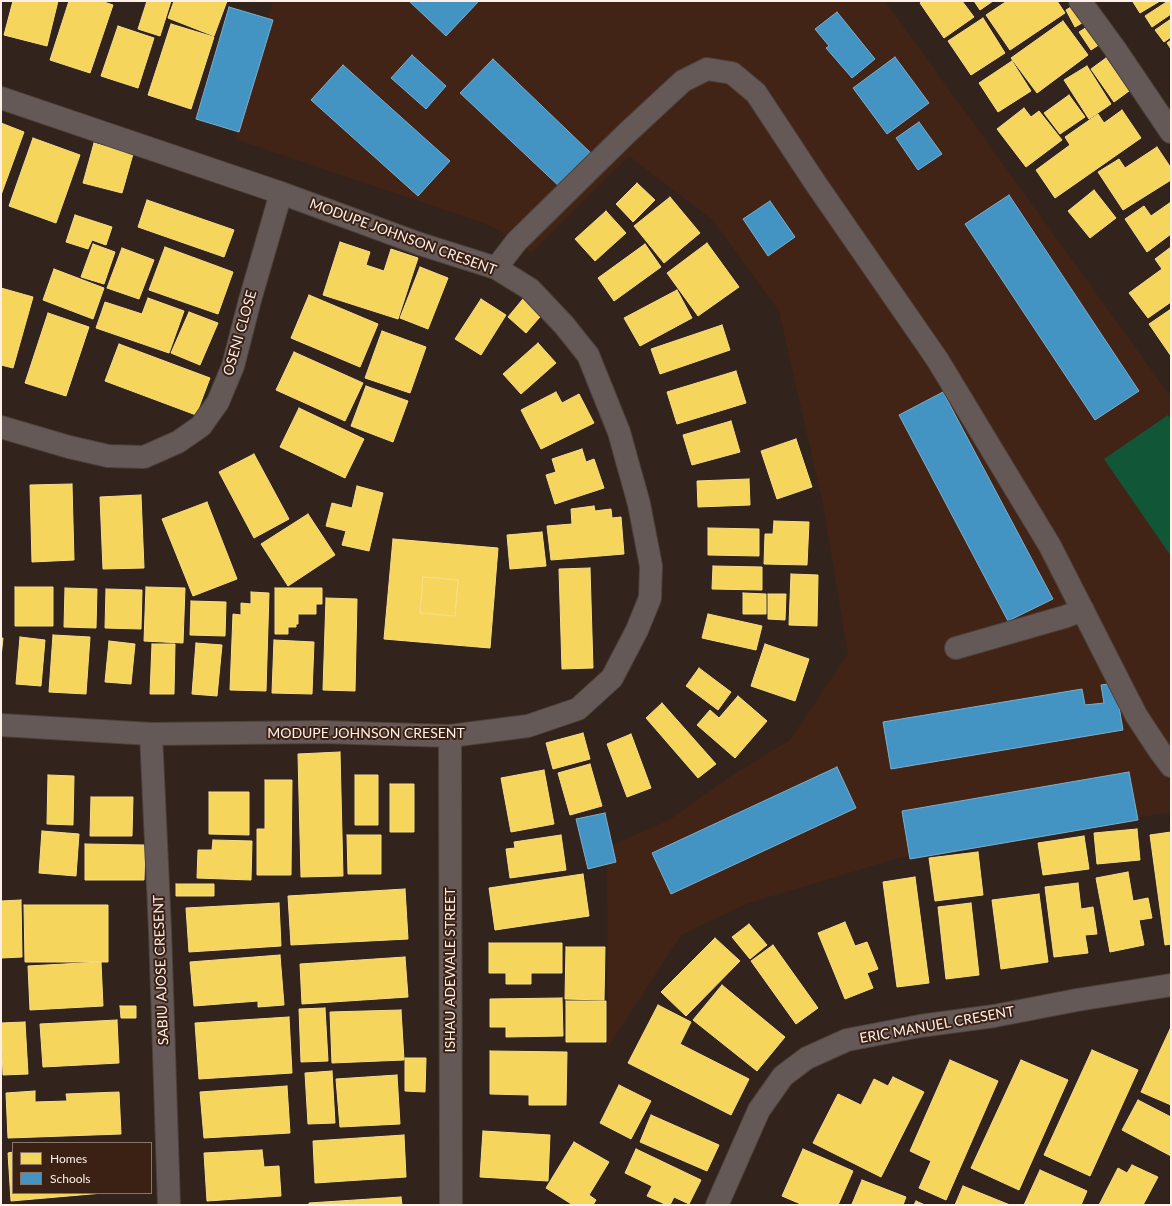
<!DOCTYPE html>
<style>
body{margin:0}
#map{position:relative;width:1172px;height:1206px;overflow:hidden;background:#32241c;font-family:Lato,sans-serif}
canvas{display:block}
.frame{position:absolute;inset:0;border:2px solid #fef0e9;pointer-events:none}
.legend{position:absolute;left:12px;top:1142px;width:140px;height:52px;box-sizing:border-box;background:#3a2114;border:1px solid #887469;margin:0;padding:5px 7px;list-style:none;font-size:12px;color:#fef0e9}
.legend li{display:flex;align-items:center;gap:8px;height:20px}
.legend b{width:20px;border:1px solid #887469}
</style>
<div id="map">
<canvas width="1172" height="1206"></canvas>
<div class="frame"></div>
<ul class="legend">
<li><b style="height:11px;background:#f6d55c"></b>Homes</li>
<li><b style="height:11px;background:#4393c3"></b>Schools</li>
</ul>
</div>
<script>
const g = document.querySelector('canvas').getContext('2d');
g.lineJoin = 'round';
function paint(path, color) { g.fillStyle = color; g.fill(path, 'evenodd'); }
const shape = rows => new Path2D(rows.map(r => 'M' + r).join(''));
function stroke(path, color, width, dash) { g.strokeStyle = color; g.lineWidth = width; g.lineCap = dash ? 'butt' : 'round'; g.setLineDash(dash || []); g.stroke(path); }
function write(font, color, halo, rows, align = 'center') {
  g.font = font + ' Lato,sans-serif'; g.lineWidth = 4; g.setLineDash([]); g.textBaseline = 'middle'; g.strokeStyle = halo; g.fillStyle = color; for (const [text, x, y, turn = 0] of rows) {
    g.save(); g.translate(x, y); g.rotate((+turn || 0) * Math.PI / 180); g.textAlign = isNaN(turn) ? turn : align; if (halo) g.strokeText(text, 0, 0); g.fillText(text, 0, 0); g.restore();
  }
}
const built = shape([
 [273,1,885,1,1171,397,1171,812,898,858,746,904,681,935,608,1047,607,847,669,820,734,774,790,740,848,654,823,504,779,311,713,220,629,156,531,253,517,241,487,224,235,139]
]);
const green = shape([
 [1168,415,1171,420,1171,556,1104,459]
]);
const homes = shape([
 [13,1,58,1,47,46,4,35,13,1],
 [69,1,101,1,113,5,90,73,50,60,69,1],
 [147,1,171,1,160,36,138,29,147,1],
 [174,1,227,1,214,36,168,18,174,1],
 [923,1,962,1,974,17,944,38,920,3,923,1],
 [974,1,993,1,980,10,974,1],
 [1007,1,1057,1,1065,13,1010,50,986,15,1007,1],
 [1134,1,1160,1,1140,13,1133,2,1134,1],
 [1168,1,1171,1,1171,14,1152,27,1145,16,1168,1],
 [1079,2,1089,19,1075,27,1066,10,1079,2],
 [983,18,1005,53,971,75,948,41,983,18],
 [1171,19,1171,37,1164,42,1155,30,1171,19],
 [1063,21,1088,55,1037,93,1011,58,1063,21],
 [1095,22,1106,40,1091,50,1079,32,1095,22],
 [171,24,214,37,191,109,148,95,171,24],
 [118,26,154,38,138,88,101,76,118,26],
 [1171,40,1171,49,1167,43,1171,40],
 [1106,58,1129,91,1114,102,1091,69,1106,58],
 [1012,61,1031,91,998,112,979,83,1012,61],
 [1087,66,1111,104,1089,119,1064,80,1087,66],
 [1069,95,1085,117,1060,134,1044,113,1069,95],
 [1024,108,1031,117,1039,111,1062,140,1026,167,997,129,1024,108],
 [1122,110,1141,138,1055,198,1036,170,1070,145,1065,137,1098,114,1104,123,1122,110],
 [1,123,24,132,1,195,1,123],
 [33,138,80,155,56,223,9,206,33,138],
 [94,143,133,154,122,193,83,183,94,143],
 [1157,147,1171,168,1171,180,1123,210,1098,172,1119,159,1125,168,1157,147],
 [637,183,655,200,633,222,616,204,637,183],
 [1094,190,1116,218,1090,238,1068,211,1094,190],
 [670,197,700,233,664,263,634,226,670,197],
 [147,200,234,230,224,257,138,227,147,200],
 [1171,202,1171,234,1147,252,1125,219,1144,206,1151,216,1171,202],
 [606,211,626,233,595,261,575,239,606,211],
 [75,215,112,227,106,245,92,240,88,249,66,242,75,215],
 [340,242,370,252,366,265,384,271,391,249,418,258,398,319,323,295,340,242],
 [707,243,739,287,698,316,667,273,707,243],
 [93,244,115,252,104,284,81,277,93,244],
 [645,244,661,267,614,301,598,278,645,244],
 [165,247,233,272,218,314,149,290,165,247],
 [1171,247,1171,302,1148,318,1129,293,1162,269,1155,259,1171,247],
 [122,248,154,260,139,299,107,288,122,248],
 [420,267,448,278,428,329,400,318,420,267],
 [54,269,104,288,93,319,43,300,54,269],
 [1,288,33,297,13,368,1,365,1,288],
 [677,290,692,318,640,346,624,318,677,290],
 [527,294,546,310,526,333,508,317,527,294],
 [309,295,378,324,360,367,291,338,309,295],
 [148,298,184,311,169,353,96,328,105,302,142,314,148,298],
 [481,299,506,315,481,355,455,339,481,299],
 [1171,309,1171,356,1149,324,1171,309],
 [189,312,218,323,200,365,171,353,189,312],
 [48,313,89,327,66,396,25,383,48,313],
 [722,325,730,350,660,374,651,349,722,325],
 [382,331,426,347,410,393,365,378,382,331],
 [538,343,556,363,521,394,503,374,538,343],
 [119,344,210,378,196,415,105,381,119,344],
 [294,352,363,383,345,421,276,390,294,352],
 [736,371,746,403,677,424,667,392,736,371],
 [366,386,408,401,393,442,351,426,366,386],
 [556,392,562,403,579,394,594,423,541,449,521,410,556,392],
 [299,408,364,439,345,478,280,447,299,408],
 [731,421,740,452,692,465,683,435,731,421],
 [796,439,812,487,777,499,761,451,796,439],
 [582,449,586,462,594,459,604,488,555,504,546,475,556,472,552,459,582,449],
 [254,454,289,519,254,538,219,472,254,454],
 [749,479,750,505,698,507,697,481,749,479],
 [72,484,74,560,32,562,30,485,72,484],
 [357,486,383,493,369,551,342,545,346,531,326,526,332,503,352,508,357,486],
 [141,495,144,568,103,569,100,497,141,495],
 [207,502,237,579,193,596,162,519,207,502],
 [594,506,595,511,611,509,612,518,621,517,624,554,551,560,547,526,572,524,571,509,594,506],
 [308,514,335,555,288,586,261,544,308,514],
 [774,521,809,522,807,565,764,564,765,534,773,534,774,521],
 [708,528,759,529,759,556,708,555,708,528],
 [542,532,546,566,510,569,507,535,542,532],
 [393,539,498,548,490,648,384,639,393,539],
 [423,577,458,580,455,616,420,613,423,577],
 [713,566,762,567,762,590,712,589,713,566],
 [590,568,593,668,562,669,559,569,590,568],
 [791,574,818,575,817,626,789,625,791,574],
 [423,577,458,580,455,616,420,613,423,577],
 [15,587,53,587,53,626,15,626,15,587],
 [146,587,185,588,183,643,144,641,146,587],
 [65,588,97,589,96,628,64,627,65,588],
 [275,588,322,588,322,604,316,604,316,614,298,614,298,624,296,624,296,627,288,627,288,634,275,634,275,588],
 [106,589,142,590,141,629,105,628,106,589],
 [251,592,269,593,266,691,230,690,233,614,241,615,241,603,251,604,251,592],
 [743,593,766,594,766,614,743,614,743,593],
 [768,594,786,594,785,620,768,619,768,594],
 [326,598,357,599,355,691,323,690,326,598],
 [191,601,226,602,225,636,190,635,191,601],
 [708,614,762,626,756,650,702,638,708,614],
 [53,635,90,637,86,694,49,692,53,635],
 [20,637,45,640,41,686,16,684,20,637],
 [1,638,3,638,1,657,1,638],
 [274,640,314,642,312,694,272,693,274,640],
 [109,641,135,644,131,684,105,682,109,641],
 [196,643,222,645,217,696,192,694,196,643],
 [152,644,175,644,174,694,150,694,152,644],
 [765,644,809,659,795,701,751,686,765,644],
 [699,668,731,692,718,710,686,686,699,668],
 [738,696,767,721,735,758,697,725,710,710,719,718,738,696],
 [662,703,716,764,698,778,646,718,662,703],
 [583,733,590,759,553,769,546,743,583,733],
 [631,734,651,788,627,797,607,744,631,734],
 [340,752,343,876,301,877,298,754,340,752],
 [590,764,602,806,570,815,558,773,590,764],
 [544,770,554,824,511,832,501,778,544,770],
 [48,775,74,776,73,825,47,824,48,775],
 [355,775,378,775,378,825,355,825,355,775],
 [265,780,292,780,291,875,257,875,257,829,265,829,265,780],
 [390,784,414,784,414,832,390,832,390,784],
 [209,792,249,792,249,835,209,834,209,792],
 [91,797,133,797,132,836,90,836,91,797],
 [1137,829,1140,860,1097,864,1094,833,1137,829],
 [42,831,79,834,76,876,39,873,42,831],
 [1171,832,1171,944,1165,945,1150,835,1171,832],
 [347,835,381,835,381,874,348,874,347,835],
 [561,835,566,870,510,878,506,849,515,848,514,842,561,835],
 [1084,836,1089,869,1043,875,1038,843,1084,836],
 [213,840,252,841,251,880,197,878,198,850,212,850,213,840],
 [85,844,145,845,144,880,85,880,85,844],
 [978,852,983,895,935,901,929,858,978,852],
 [1128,872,1133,901,1148,898,1152,918,1139,920,1144,945,1110,952,1096,878,1128,872],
 [583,874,589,916,495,930,489,888,583,874],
 [915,877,929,983,897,987,883,882,915,877],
 [1078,883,1081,909,1093,907,1097,934,1085,935,1088,953,1054,957,1045,887,1078,883],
 [176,884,214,884,214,896,176,896,176,884],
 [405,889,408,939,291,945,288,896,405,889],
 [1039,894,1048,962,1001,969,992,900,1039,894],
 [21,900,22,957,1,958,1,901,21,900],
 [279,903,281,946,189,952,186,908,279,903],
 [971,903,979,975,946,979,938,907,971,903],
 [24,905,108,905,108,962,25,962,24,905],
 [845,922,855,946,867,942,878,969,867,973,873,988,845,999,818,933,845,922],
 [749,924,767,945,750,959,732,937,749,924],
 [715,938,740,961,686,1016,661,992,715,938],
 [489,943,562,943,562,973,531,973,531,984,506,984,506,973,489,973,489,943],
 [773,945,818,1008,796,1024,751,961,773,945],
 [566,947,605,947,604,1000,565,999,566,947],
 [280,955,284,1005,258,1007,258,1001,194,1006,190,962,280,955],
 [405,957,408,997,302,1004,300,964,405,957],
 [101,962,103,1006,30,1010,28,966,101,962],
 [722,985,785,1037,757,1071,693,1020,722,985],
 [562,998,563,1036,506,1037,506,1027,490,1027,490,999,562,998],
 [566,1001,606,1001,606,1042,566,1042,566,1001],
 [658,1005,691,1022,680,1044,749,1079,731,1115,628,1063,658,1005],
 [120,1006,136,1006,136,1018,121,1018,120,1006],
 [325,1008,328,1061,301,1062,299,1009,325,1008],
 [401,1010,404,1060,332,1063,330,1012,401,1010],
 [289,1017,292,1073,199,1079,195,1023,289,1017],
 [117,1020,119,1063,43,1067,40,1024,117,1020],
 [25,1022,28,1074,3,1075,1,1023,25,1022],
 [1171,1027,1171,1105,1141,1092,1171,1027],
 [1092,1050,1138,1070,1090,1176,1044,1155,1092,1050],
 [490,1051,567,1052,566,1105,529,1105,529,1095,490,1094,490,1051],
 [405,1058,426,1058,425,1092,405,1091,405,1058],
 [950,1060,998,1081,946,1200,919,1188,931,1161,910,1151,950,1060],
 [1021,1060,1068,1080,1019,1190,971,1168,1021,1060],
 [332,1071,335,1123,308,1124,305,1073,332,1071],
 [397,1075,400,1124,340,1127,336,1079,397,1075],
 [893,1077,924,1092,881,1177,813,1143,838,1094,861,1105,874,1079,888,1086,893,1077],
 [619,1085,651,1101,631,1139,600,1123,619,1085],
 [287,1086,290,1133,204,1138,200,1092,287,1086],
 [35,1091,35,1102,67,1101,66,1094,119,1092,121,1134,8,1138,6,1093,35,1091],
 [1138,1100,1171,1117,1171,1156,1122,1130,1138,1100],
 [651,1115,719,1145,707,1171,640,1142,651,1115],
 [483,1131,550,1135,548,1181,480,1177,483,1131],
 [404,1135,406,1177,315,1183,313,1141,404,1135],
 [574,1142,609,1162,589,1195,596,1200,593,1205,573,1205,546,1188,574,1142],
 [636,1149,701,1180,689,1204,674,1197,670,1205,667,1205,647,1196,652,1186,625,1173,636,1149],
 [803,1149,853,1171,838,1205,803,1205,782,1196,803,1149],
 [262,1150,264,1167,279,1166,281,1196,207,1201,204,1153,262,1150],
 [13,1152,13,1193,103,1193,11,1201,8,1153,13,1152],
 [1132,1165,1158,1177,1143,1205,1099,1205,1118,1168,1127,1173,1132,1165],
 [1040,1170,1087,1191,1081,1205,1024,1205,1040,1170],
 [862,1180,906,1197,903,1205,856,1205,852,1204,862,1180],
 [963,1186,1010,1205,955,1205,963,1186],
 [401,1197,402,1205,309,1205,309,1203,401,1197],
 [916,1201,925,1205,914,1205,916,1201]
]);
const schools = shape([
 [409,1,479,1,446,36,409,1],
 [229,7,273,20,239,132,196,119,229,7],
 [837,12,875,59,852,78,826,48,829,46,815,29,837,12],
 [412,55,446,86,426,109,391,78,412,55],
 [895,57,929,103,887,134,853,88,895,57],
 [493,59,594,156,562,189,460,93,493,59],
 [343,65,450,161,418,196,311,100,343,65],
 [919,122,942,154,918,170,896,138,919,122],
 [1009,195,1139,391,1095,420,965,224,1009,195],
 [770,201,795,237,768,256,743,219,770,201],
 [943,392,1053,599,1008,621,899,415,943,392],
 [1115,683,1123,730,891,769,883,722,1082,689,1085,705,1104,703,1101,685,1115,683],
 [837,767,856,808,671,894,652,853,837,767],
 [1129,772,1138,820,910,859,902,811,1129,772],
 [605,813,616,862,588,869,576,819,605,813]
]);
const minor = shape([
 [1080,1,1115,49,1171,132],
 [1,98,281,193,420,244,496,268,530,289,564,325,588,355,619,432,639,504,651,566,650,598,637,630,612,678,578,709,528,726,450,736,323,732,151,734,1,725],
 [496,268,517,241,628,132,683,81,707,69,732,73,756,93,816,184,937,359,1050,546,1136,715,1159,750,1171,766],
 [1,427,69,447,108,456,144,457,178,442,201,426,218,402,233,366,250,300,281,193],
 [956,648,1064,617,1083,610],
 [151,734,160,930,169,1205],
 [450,736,451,1205],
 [717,1205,759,1110,783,1076,807,1058,847,1040,920,1026,994,1016,1077,1000,1171,985]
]);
const streetNames = [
 ["MODUPE JOHNSON CRESENT",403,237,20],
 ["OSENI CLOSE",240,333,-74],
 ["MODUPE JOHNSON CRESENT",366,733],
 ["SABIU AJOSE CRESENT",161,970,-92],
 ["ISHAU ADEWALE STREET",450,970,-90],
 ["ERIC MANUEL CRESENT",937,1025,-10]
];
paint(built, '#422416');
paint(green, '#115737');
paint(homes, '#f6d55c');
stroke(homes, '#f8dd86', 1);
paint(schools, '#4393c3');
stroke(schools, '#7bafce', 1);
stroke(minor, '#4d413a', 24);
stroke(minor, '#655958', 22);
write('14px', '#fef0e9', '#3a2114', streetNames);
</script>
